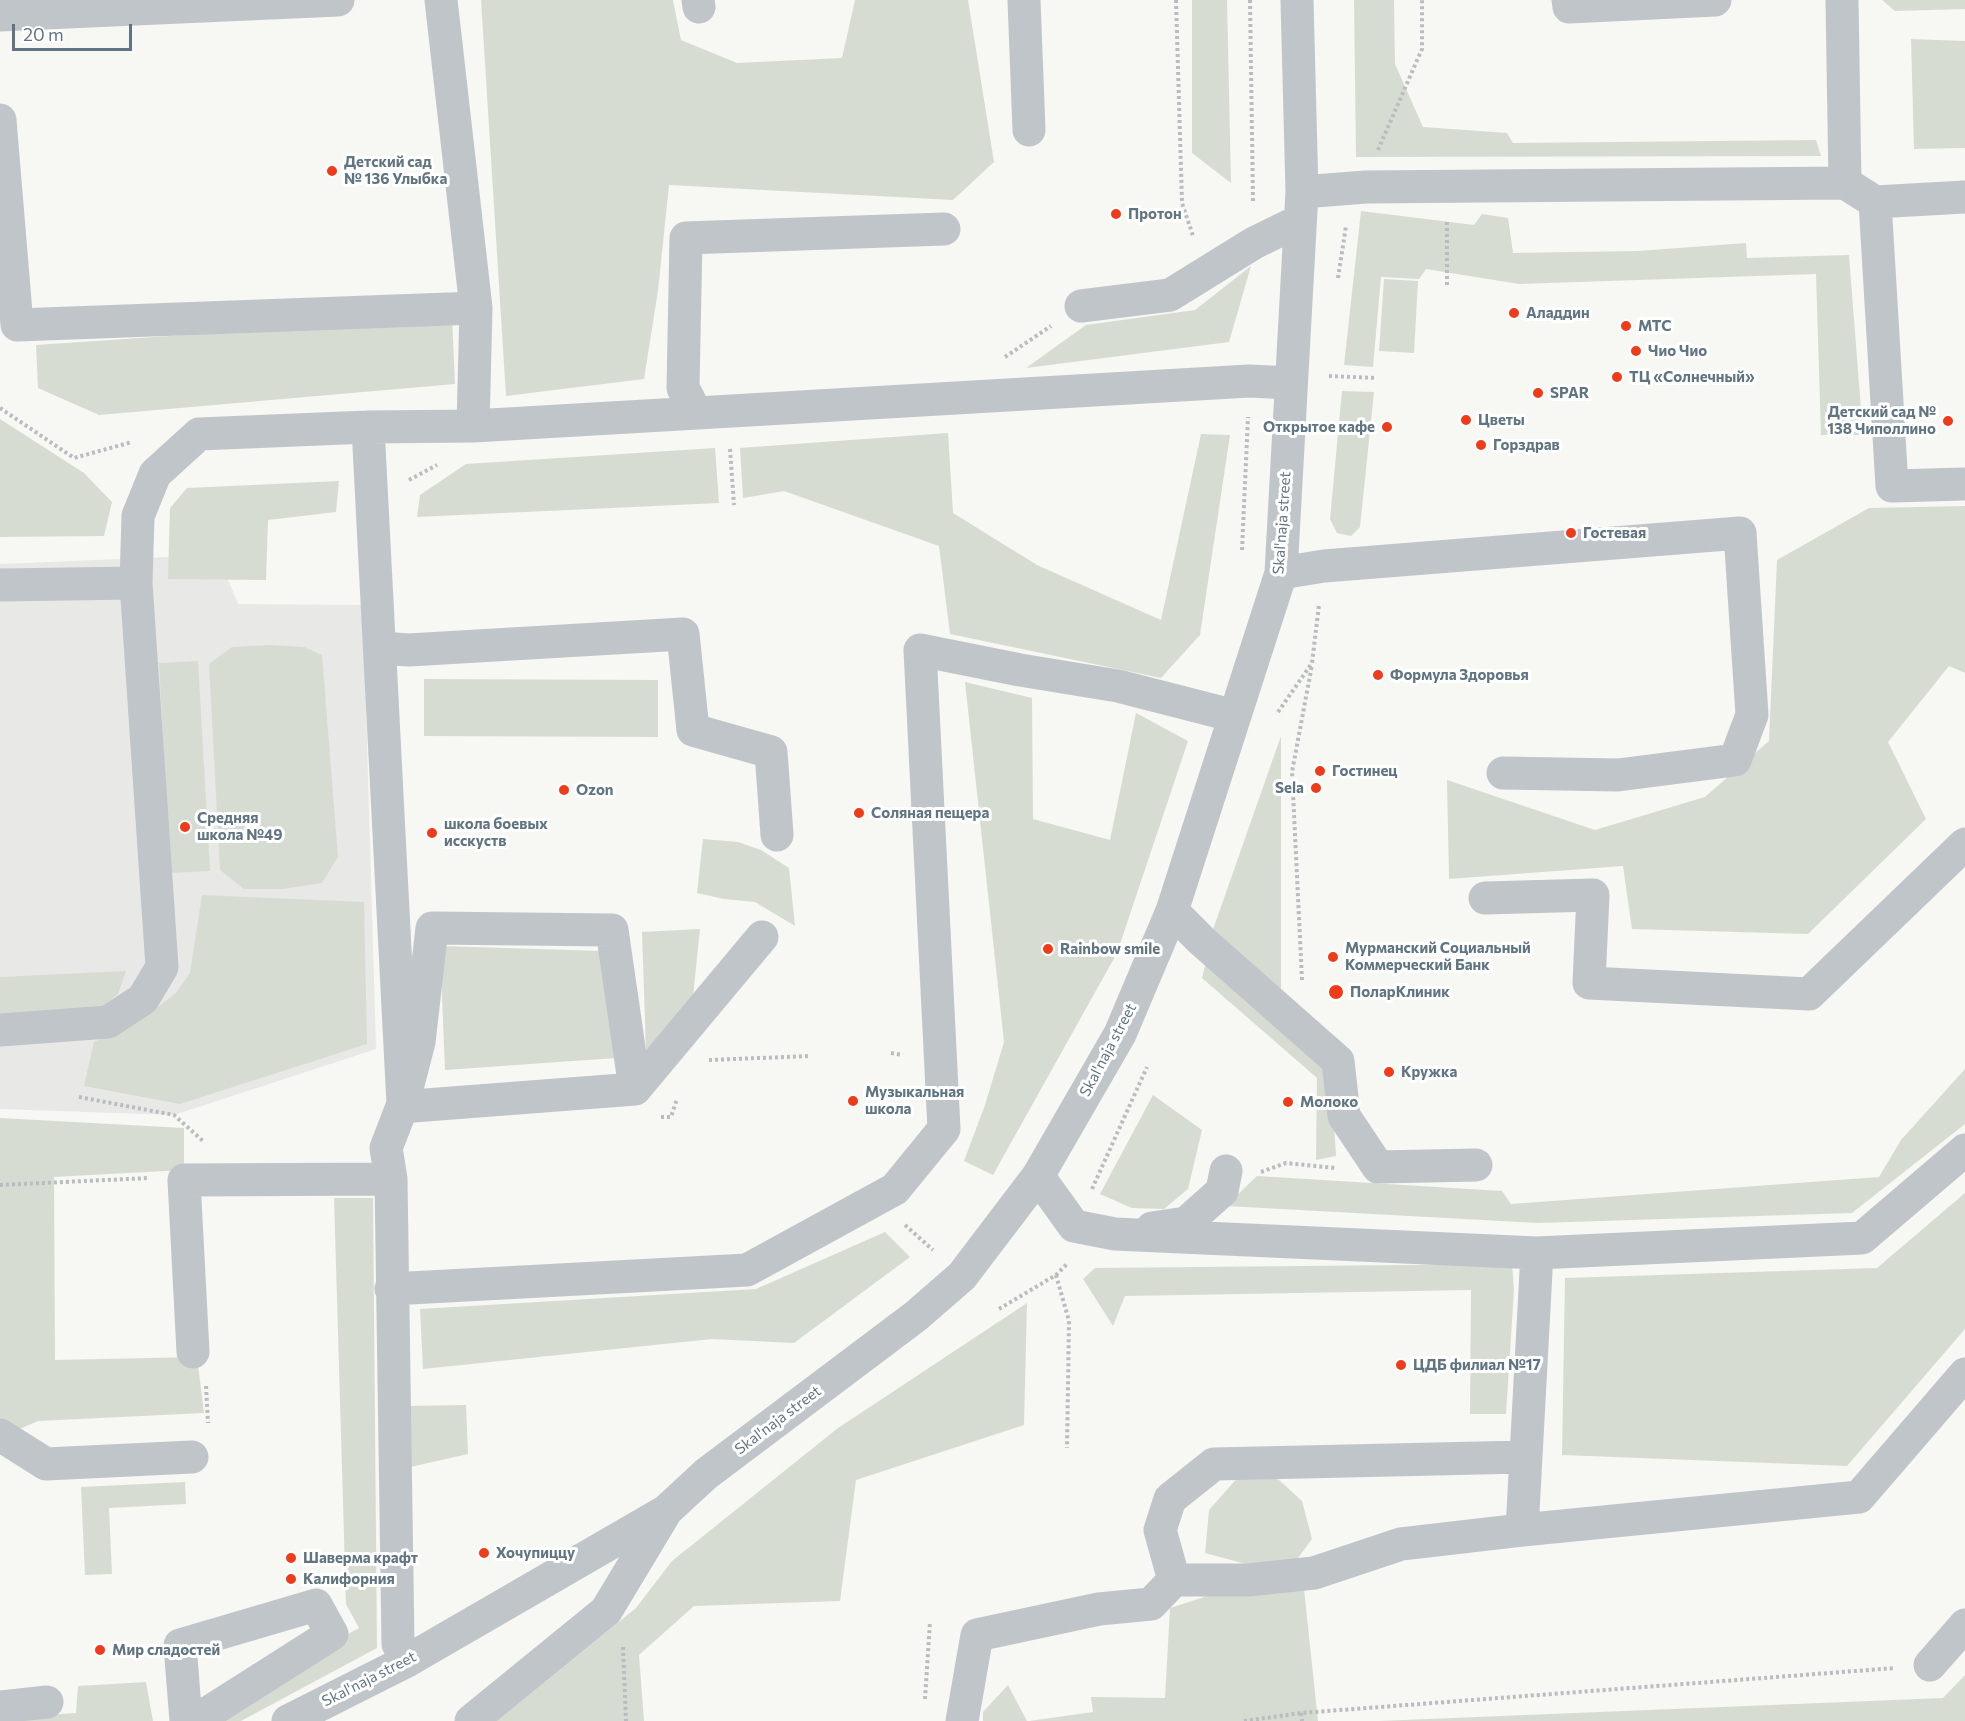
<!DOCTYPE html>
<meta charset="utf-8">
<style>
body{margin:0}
#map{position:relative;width:1965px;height:1721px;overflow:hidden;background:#f7f7f3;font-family:Commissioner,sans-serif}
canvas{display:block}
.scale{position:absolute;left:12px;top:24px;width:120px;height:27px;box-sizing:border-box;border:3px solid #607581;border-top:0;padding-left:8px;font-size:18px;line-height:21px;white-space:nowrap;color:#607581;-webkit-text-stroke:4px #fff;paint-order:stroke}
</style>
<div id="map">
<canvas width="1965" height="1721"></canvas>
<div class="scale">20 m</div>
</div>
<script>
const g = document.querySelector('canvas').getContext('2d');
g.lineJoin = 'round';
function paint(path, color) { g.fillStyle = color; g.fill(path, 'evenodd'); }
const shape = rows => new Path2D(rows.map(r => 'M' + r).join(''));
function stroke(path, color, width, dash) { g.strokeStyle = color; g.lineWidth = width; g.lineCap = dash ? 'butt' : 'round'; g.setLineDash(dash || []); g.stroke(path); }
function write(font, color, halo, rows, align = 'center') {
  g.font = font + ' Commissioner,sans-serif'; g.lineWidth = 6; g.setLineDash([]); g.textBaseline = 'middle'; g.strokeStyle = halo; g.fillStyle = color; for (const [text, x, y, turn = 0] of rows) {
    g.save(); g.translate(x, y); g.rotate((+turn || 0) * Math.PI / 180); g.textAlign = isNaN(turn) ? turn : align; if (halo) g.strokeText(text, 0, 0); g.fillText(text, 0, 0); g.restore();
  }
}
const built = shape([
 [218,555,238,604,363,605,376,1049,174,1115,0,1109,0,564]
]);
const green = shape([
 [481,0,673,0,681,40,737,63,842,58,855,0,968,0,994,162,953,200,669,185,658,291,644,379,506,396],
 [1192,0,1227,0,1231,183,1192,153],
 [1354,0,1394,0,1395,64,1423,127,1507,133,1513,143,1816,140,1821,156,1356,157],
 [1882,0,1965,0,1965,9,1895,11],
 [1911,39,1965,41,1965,148,1914,149],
 [1361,211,1474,225,1482,214,1508,218,1513,253,1638,251,1746,243,1747,258,1849,255,1863,435,1821,435,1816,274,1519,284,1426,269,1419,279,1381,277,1373,367,1344,365],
 [1251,266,1229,342,1026,368,1086,325,1195,310],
 [1384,279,1418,281,1414,353,1379,351],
 [452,317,455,384,99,415,38,388,36,345],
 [1342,391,1374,392,1360,527,1351,536,1337,533,1330,519],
 [0,419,84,473,112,502,104,536,0,537],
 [948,433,953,513,1037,565,1161,620,1201,434,1230,435,1200,635,1161,678,950,634,939,546,784,491,743,498,740,448],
 [715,448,719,503,417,517,420,495,466,464],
 [339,481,336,512,268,520,266,580,168,579,170,508,187,488],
 [1965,506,1965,673,1949,666,1888,742,1926,819,1808,934,1632,929,1623,866,1449,879,1447,780,1595,830,1705,797,1769,741,1777,560,1869,508],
 [270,645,304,647,322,655,338,857,322,883,283,889,244,889,220,870,209,664,232,647],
 [198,661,210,871,170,873,159,663],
 [424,679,658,680,658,737,424,736],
 [965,682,1032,698,1033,819,1110,840,1136,713,1188,741,1117,953,993,1175,964,1161,985,1105,1004,1042],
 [1281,736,1281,998,1210,938],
 [703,839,738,842,761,850,789,868,795,926,755,902,724,899,697,893],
 [202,895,364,902,367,1044,180,1104,84,1086,94,1042,140,1021,176,993,190,973],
 [700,929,692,1006,646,1050,642,932],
 [440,946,602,951,616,1058,445,1070],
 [1207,958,1330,1061,1336,1156,1316,1160,1317,1078,1202,978],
 [126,971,118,994,95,1013,0,1016,0,977],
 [1965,1069,1965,1124,1852,1213,1538,1223,1226,1206,1257,1176,1502,1191,1511,1204,1879,1177,1901,1140],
 [1153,1095,1202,1130,1188,1189,1164,1209,1132,1208,1100,1194],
 [0,1118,184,1128,184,1170,54,1177,55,1360,197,1357,204,1413,38,1421,6,1435,0,1428],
 [1965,1193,1965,1329,1847,1466,1562,1455,1565,1278,1877,1268],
 [334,1198,373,1198,377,1648,241,1721,208,1721,313,1653,359,1628,346,1604],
 [885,1232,910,1257,794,1343,712,1339,423,1369,420,1309,756,1289],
 [1512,1264,1514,1290,1506,1414,1470,1414,1471,1290,1125,1296,1113,1326,1083,1279,1095,1268],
 [1027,1303,1024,1425,856,1480,840,1601,694,1606,639,1655,644,1721,497,1721,636,1608,672,1561,838,1428],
 [466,1405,468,1454,406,1468,404,1406],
 [1247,1467,1279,1480,1302,1501,1312,1539,1295,1562,1246,1564,1205,1553,1209,1510],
 [185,1482,186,1504,109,1508,112,1574,85,1575,81,1487],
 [1304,1589,1318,1721,1029,1721,1093,1712,1091,1697,1165,1698,1170,1608,1226,1590],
 [1965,1675,1965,1721,1379,1721,1943,1698],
 [146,1682,153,1721,0,1721,0,1718,76,1713,78,1686],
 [1008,1685,1027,1721,983,1721,983,1712]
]);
const path = shape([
 [1176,0,1182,203,1193,236],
 [1250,0,1253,201],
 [1378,150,1422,49,1422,0],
 [1447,222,1447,285],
 [1338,278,1346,226],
 [1005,357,1051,326],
 [1329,376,1377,378],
 [0,408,74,458,132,442],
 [730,449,734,505],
 [409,480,437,465],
 [1242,550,1248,417],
 [1278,712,1312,663,1319,605],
 [1302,980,1292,772,1312,665],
 [891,1053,903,1055],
 [709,1060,811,1056],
 [79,1097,174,1115,204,1142],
 [661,1117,671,1117,677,1099],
 [1261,1172,1286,1163,1335,1168],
 [0,1185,149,1178],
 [1092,1189,1147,1067],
 [905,1225,933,1250],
 [1056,1275,1069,1321,1067,1448],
 [999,1309,1056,1275,1068,1263],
 [206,1386,208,1423],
 [623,1647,626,1721],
 [925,1699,930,1622],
 [1301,1713,1302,1721],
 [1244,1721,1301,1713,1895,1668]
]);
const minor = shape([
 [698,0,699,7],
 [1024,0,1029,130],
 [1568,0,1569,7,1715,0],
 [1842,0,1845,183],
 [0,15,338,0],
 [0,120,17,325,476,308],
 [1302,192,1366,187,1845,183,1875,202,1965,197],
 [1875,202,1892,486,1965,484],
 [1081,306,1170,295,1254,243,1299,221],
 [695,411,683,388,686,238,944,229],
 [473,426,1249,381,1291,383],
 [1281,573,1324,566,1740,533,1752,715,1735,760,1618,775,1503,773],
 [0,585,136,583],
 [381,648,409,650,683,634,693,730,771,752,777,835],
 [1485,898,1593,895,1589,983,1809,994,1965,844],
 [1172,911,1202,941,1338,1061,1344,1116,1378,1167,1476,1165],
 [0,1030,108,1022,143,999,162,967,136,583,138,516,155,474,199,434,368,427],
 [635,1089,612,930,432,928,419,1042,403,1104,413,1106,635,1089,762,937],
 [1152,1228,1186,1223,1222,1191,1226,1171],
 [1537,1253,1862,1238,1965,1150],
 [391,1289,747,1270,895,1189,944,1129,920,650,1020,670,1118,686,1235,716],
 [193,1352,184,1180,391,1179],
 [0,1435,46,1464,192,1457],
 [1522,1530,1859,1497,1965,1374],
 [1174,1580,1160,1530,1170,1499,1214,1464,1524,1457],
 [407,1661,398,1644,391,1179,386,1148,403,1104,368,427,473,426,476,308,441,0],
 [1930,1665,1965,1625],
 [0,1707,47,1702],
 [186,1721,180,1645,316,1605,332,1634,195,1721],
 [288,1721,407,1661,666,1511,706,1474,916,1316,962,1276,1038,1176,1120,1034,1172,911,1281,573,1302,192,1297,0],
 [471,1721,606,1611,665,1513],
 [962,1721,977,1635,1099,1609,1151,1604,1174,1580,1248,1580,1314,1573,1401,1544,1522,1530,1537,1253,1115,1234,1074,1226,1038,1176]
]);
const markers = [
 [332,171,6,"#f03b1a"],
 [1116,214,6,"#f03b1a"],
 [1514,313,6,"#f03b1a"],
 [1626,326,6,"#f03b1a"],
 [1636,351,6,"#f03b1a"],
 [1617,377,6,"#f03b1a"],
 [1538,393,6,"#f03b1a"],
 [1466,420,6,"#f03b1a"],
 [1948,421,6,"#f03b1a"],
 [1387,427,6,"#f03b1a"],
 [1481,445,6,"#f03b1a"],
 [1571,533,6,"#f03b1a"],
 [1378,675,6,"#f03b1a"],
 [1320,771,6,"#f03b1a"],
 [1316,788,6,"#f03b1a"],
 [564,790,6,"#f03b1a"],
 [859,813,6,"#f03b1a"],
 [185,827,6,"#f03b1a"],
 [432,833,6,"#f03b1a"],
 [1048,949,6,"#f03b1a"],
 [1333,957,6,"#f03b1a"],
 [1336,992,8,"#f03b1a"],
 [1389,1072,6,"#f03b1a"],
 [853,1101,6,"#f03b1a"],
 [1288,1102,6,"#f03b1a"],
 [1401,1365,6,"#f03b1a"],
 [484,1553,6,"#f03b1a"],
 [291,1558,6,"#f03b1a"],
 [291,1579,6,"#f03b1a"],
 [100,1650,6,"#f03b1a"]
];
const poiNames = [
 ["Детский сад",344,162],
 ["№ 136 Улыбка",344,179],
 ["Протон",1128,214],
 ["Аладдин",1526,313],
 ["МТС",1638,326],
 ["Чио Чио",1648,351],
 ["ТЦ «Солнечный»",1629,377],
 ["SPAR",1550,393],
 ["Детский сад №",1936,412,"right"],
 ["138 Чиполлино",1936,429,"right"],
 ["Цветы",1478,420],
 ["Открытое кафе",1375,427,"right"],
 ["Горздрав",1493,445],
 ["Гостевая",1583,533],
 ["Формула Здоровья",1390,675],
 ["Гостинец",1332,771],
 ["Sela",1304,788,"right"],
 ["Ozon",576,790],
 ["Соляная пещера",871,813],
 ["Средняя",197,818],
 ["школа №49",197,835],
 ["школа боевых",444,824],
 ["исскуств",444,841],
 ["Мурманский Социальный",1345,948],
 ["Коммерческий Банк",1345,965],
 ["Rainbow smile",1060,949],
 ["ПоларКлиник",1350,992],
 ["Кружка",1401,1072],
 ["Музыкальная",865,1092],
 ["школа",865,1109],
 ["Молоко",1300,1102],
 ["ЦДБ филиал №17",1413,1365],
 ["Хочупиццу",496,1553],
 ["Шаверма крафт",303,1558],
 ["Калифорния",303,1579],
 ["Мир сладостей",112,1650]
];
const streetNames = [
 ["Skal'naja street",1282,523,-86],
 ["Skal'naja street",1108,1050,-62],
 ["Skal'naja street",778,1420,-37],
 ["Skal'naja street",369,1679,-27]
];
paint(built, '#e8e8e7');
paint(green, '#d7dcd2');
stroke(path, '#b9bdc0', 4, [3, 3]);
stroke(minor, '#bfc5c8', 33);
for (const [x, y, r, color] of markers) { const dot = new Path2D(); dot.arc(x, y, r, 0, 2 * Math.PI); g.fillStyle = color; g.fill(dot); stroke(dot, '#fff', 2); }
write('bold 15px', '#607581', '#fff', poiNames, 'left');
write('15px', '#607581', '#fff', streetNames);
</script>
